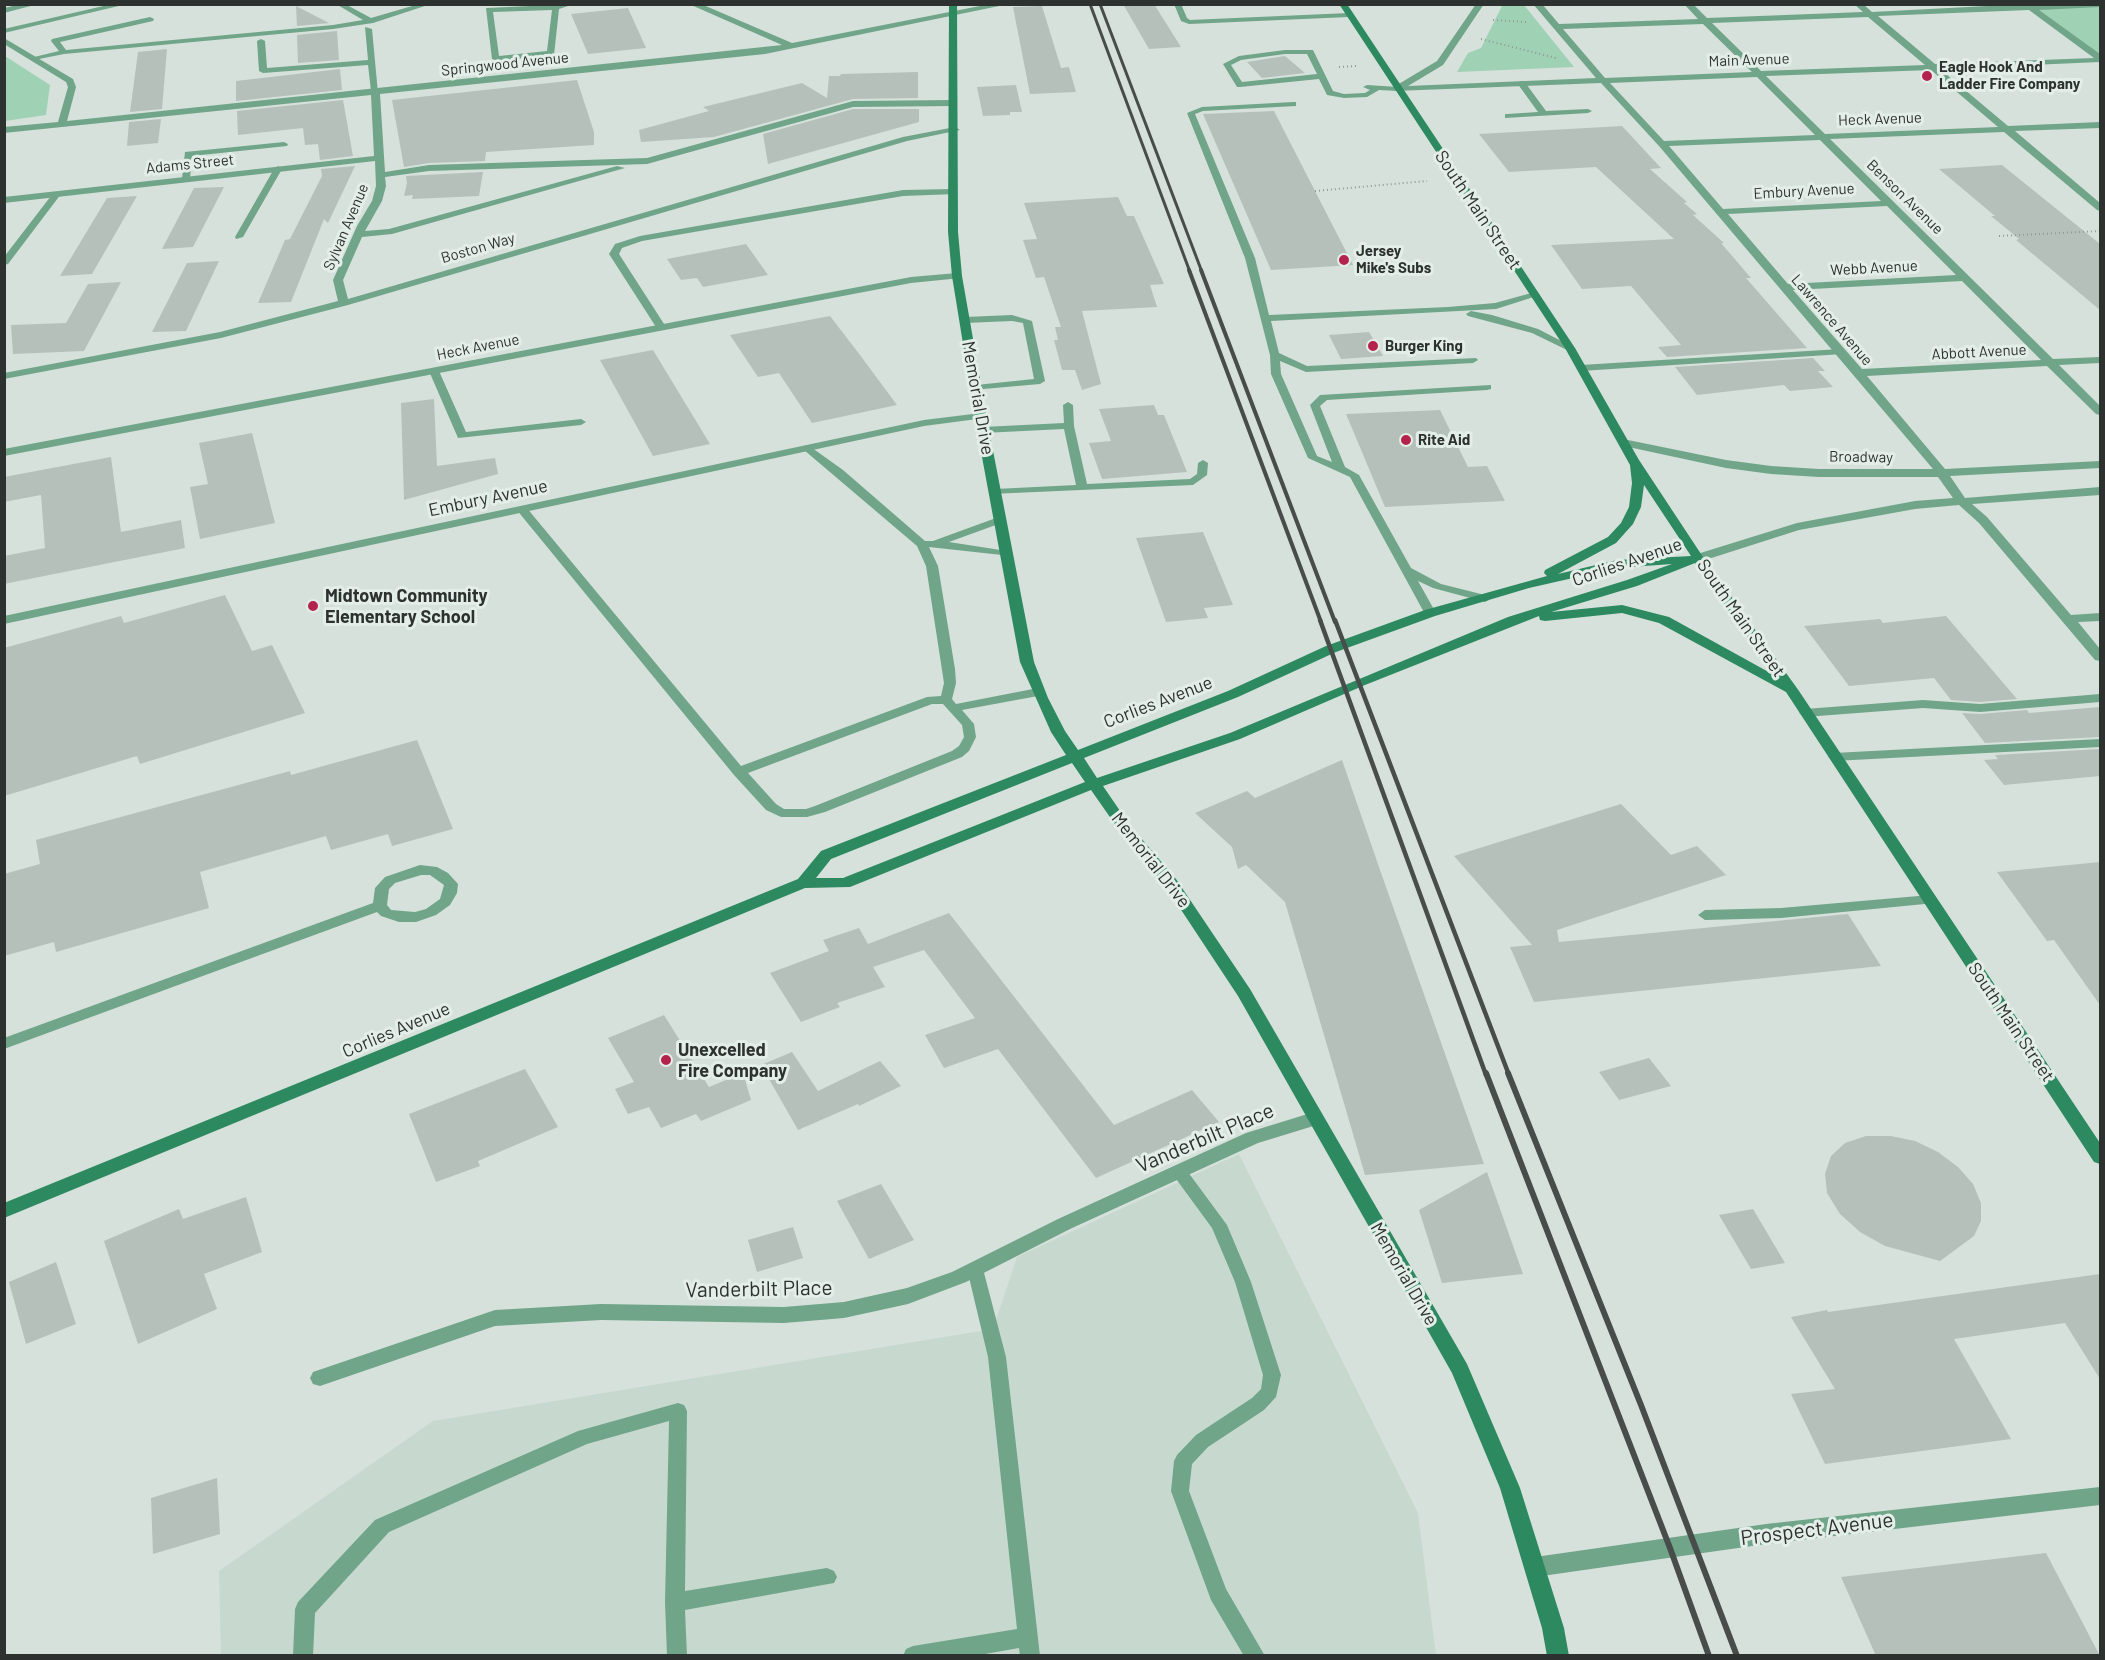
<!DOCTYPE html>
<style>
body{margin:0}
#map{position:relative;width:2105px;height:1660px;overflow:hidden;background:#d6e1db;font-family:Barlow,sans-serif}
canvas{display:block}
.frame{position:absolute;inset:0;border:6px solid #2d312f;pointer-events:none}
</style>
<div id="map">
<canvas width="2105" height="1660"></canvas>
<div class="frame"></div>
</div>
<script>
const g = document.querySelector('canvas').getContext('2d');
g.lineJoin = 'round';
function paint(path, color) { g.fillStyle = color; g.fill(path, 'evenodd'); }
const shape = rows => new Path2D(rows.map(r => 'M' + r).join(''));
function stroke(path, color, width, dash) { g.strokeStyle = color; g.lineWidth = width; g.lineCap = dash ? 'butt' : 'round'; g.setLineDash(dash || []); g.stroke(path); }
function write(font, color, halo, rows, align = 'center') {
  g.font = font + ' Barlow,sans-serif'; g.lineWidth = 6; g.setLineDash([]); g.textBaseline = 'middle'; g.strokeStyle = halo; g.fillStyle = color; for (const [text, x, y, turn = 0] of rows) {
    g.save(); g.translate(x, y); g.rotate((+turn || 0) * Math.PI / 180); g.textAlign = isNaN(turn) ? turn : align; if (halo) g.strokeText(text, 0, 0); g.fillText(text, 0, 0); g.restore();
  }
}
const built = shape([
 [1239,1154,1418,1513,1436,1655,221,1655,219,1571,433,1421,993,1329,1017,1257]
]);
const green = shape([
 [1503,4,1524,5,1574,67,1457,72,1468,53,1481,48],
 [2100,5,2100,58,2030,8],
 [5,56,50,85,46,115,5,121]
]);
const building = shape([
 [1123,4,1154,4,1181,47,1149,49],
 [296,6,329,23,330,23,297,26],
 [1042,6,1061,68,1069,67,1076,92,1030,94,1013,7],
 [628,8,646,48,588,54,571,14],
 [337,31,339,60,298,63,297,35],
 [167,49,162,109,130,112,138,52],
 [1285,56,1305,73,1262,78,1247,62],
 [340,69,342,90,236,101,236,81],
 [918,72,918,98,853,99,714,137,641,142,639,130,709,111,703,107,802,83,827,98,829,76,840,76,841,74],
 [577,80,594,132,594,145,486,152,485,161,429,163,404,167,392,100],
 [1016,85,1022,112,1010,112,1010,115,983,116,977,87],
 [343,100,353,156,320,160,318,144,305,145,303,128,238,135,237,111],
 [853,109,919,109,919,122,768,164,763,134],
 [1274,111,1315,191,1353,265,1271,270,1203,114],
 [161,119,158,143,127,146,129,122],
 [1622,126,1661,168,1650,169,1687,202,1684,203,1697,214,1693,215,1724,243,1721,243,1751,278,1746,278,1807,348,1667,357,1658,347,1681,345,1631,286,1582,289,1551,245,1674,239,1596,167,1509,172,1479,134],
 [2002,165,2100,244,2100,310,2016,240,2019,239,1991,216,1995,216,1939,169],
 [355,166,328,223,324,219,291,302,258,303,285,240,290,239,322,176,321,169],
 [483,172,479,196,412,199,413,195,404,196,407,183,406,176],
 [224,187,193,247,162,249,194,188],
 [137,196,92,274,60,276,107,198],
 [1118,197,1127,216,1134,216,1164,284,1150,285,1157,307,1082,311,1101,384,1082,390,1075,370,1062,370,1054,340,1058,340,1055,327,1061,327,1044,277,1036,278,1023,240,1037,239,1024,203],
 [746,244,768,275,703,287,697,278,681,280,667,259],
 [219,261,186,331,152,332,187,263],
 [121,282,84,351,13,354,11,325,66,323,88,284],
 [830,316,860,355,897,405,812,423,779,373,758,377,730,335],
 [1369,332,1383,356,1341,359,1329,335],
 [653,350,710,444,653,456,600,360],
 [1813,358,1825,371,1818,371,1833,387,1790,391,1784,385,1697,395,1675,367],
 [434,399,437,466,495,458,498,474,404,500,401,403],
 [1154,405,1158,415,1164,415,1187,472,1102,479,1089,443,1111,441,1099,409],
 [1440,410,1468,467,1487,466,1505,501,1385,507,1346,414],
 [252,433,275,523,200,539,190,487,208,484,199,443],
 [111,457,121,532,181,520,185,548,4,584,4,556,45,548,41,495,4,502,4,477],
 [1203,532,1233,605,1204,608,1208,618,1166,622,1136,538],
 [225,595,252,651,272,645,305,713,140,764,137,756,4,796,4,648,121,616,124,623],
 [1946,616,2017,699,1980,702,1951,700,1934,678,1849,686,1804,626,1880,619,1883,623],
 [2100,707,2100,737,1985,743,1962,713,1980,714,2027,710,2029,713],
 [417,740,453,829,392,846,388,834,331,850,326,836,200,872,209,908,56,952,54,942,4,956,4,874,40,864,36,840,290,771,291,775],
 [2100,749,2100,776,2004,785,1984,760,1998,759,1995,755],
 [1342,760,1380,870,1484,1164,1365,1175,1285,902,1246,865,1238,869,1232,847,1195,813,1247,791,1255,798],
 [1621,804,1671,855,1697,846,1726,875,1557,930,1559,942,1848,914,1881,966,1534,1002,1510,947,1532,945,1454,856],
 [2100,862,2100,1005,2054,940,2047,941,1997,872],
 [949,913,1114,1125,1192,1090,1219,1122,1096,1178,998,1049,944,1068,925,1035,975,1018,924,950,873,967,885,987,837,1003,840,1007,801,1022,770,973,829,951,823,940,859,928,868,944],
 [664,1015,709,1087,743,1073,751,1100,701,1121,696,1114,661,1128,649,1107,628,1114,615,1089,634,1082,608,1038],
 [792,1052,818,1091,880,1061,901,1086,859,1106,858,1104,798,1130,761,1065],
 [1649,1058,1671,1086,1619,1100,1599,1072],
 [525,1069,558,1127,478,1161,480,1166,436,1182,409,1114],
 [1866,1136,1891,1136,1915,1141,1938,1152,1958,1167,1973,1184,1981,1203,1981,1221,1974,1236,1940,1261,1885,1246,1860,1232,1840,1214,1827,1193,1825,1174,1831,1156,1845,1143],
 [1487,1172,1523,1274,1442,1283,1419,1210],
 [881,1184,914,1240,869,1259,837,1201],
 [246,1197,262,1252,204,1274,217,1309,138,1344,104,1241,179,1209,183,1219],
 [1753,1209,1785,1263,1751,1269,1719,1215],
 [793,1227,803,1258,757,1272,748,1240],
 [56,1262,76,1324,26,1344,9,1282],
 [2100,1274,2100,1379,2065,1323,1954,1339,2011,1439,1825,1464,1791,1394,1835,1389,1791,1317,1827,1310,1828,1312],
 [217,1478,220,1534,153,1554,151,1498],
 [2046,1553,2100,1656,1876,1656,1841,1577]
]);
const path = shape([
 [1493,20,1527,22],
 [1481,39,1556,58],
 [1339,67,1356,66],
 [1315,191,1427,181],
 [1999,236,2100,231]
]);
const lane = shape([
 [112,4,123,5,4,33,4,29,112,4],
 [336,4,345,4,371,18,419,4,431,4,373,23,333,29,64,54,34,60,30,58,59,51,51,41,52,39,150,17,154,19,153,21,60,42,66,50,333,25,363,20,336,4],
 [574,4,559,9,554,55,496,61,492,59,486,8,574,4],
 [552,10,547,51,499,56,493,12,552,10],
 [1174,4,1181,4,1187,18,1190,20,1349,13,1353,15,1349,17,1189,24,1181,21,1174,4],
 [365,27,372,29,378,93,371,91,368,65,263,73,259,71,257,41,261,39,265,41,267,68,368,60,365,27],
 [1285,50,1313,50,1333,91,1344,94,1365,93,1370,90,1363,87,1367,85,1398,87,1402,89,1398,91,1379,90,1367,97,1344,98,1327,95,1319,79,1240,87,1237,87,1223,64,1239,56,1285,50],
 [1285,54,1307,54,1317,74,1242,82,1231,65,1241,60,1285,54],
 [1521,81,1524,81,1546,111,1588,109,1592,111,1588,113,1505,118,1505,114,1508,114,1538,112,1517,83,1521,81],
 [1293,102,1296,102,1296,106,1203,111,1195,114,1255,258,1269,315,1448,307,1495,303,1535,292,1540,295,1496,309,1271,321,1279,353,1307,366,1476,358,1478,360,1473,363,1306,372,1280,361,1281,374,1317,456,1332,462,1310,405,1320,395,1491,385,1491,389,1487,390,1327,400,1320,406,1345,467,1359,475,1411,568,1441,584,1489,596,1491,598,1489,600,1485,602,1433,588,1418,581,1436,613,1430,617,1426,616,1350,477,1308,458,1271,374,1270,355,1245,258,1187,113,1202,107,1293,102],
 [284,142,288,144,287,146,192,156,190,179,186,182,182,179,185,152,284,142],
 [278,166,282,169,243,237,236,239,235,237,274,169,278,166],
 [953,189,956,190,956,194,903,196,642,241,622,248,619,254,666,327,661,330,656,327,609,254,615,244,640,236,903,190,953,189],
 [54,192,61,194,8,264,4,265,4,257,54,192],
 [1471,311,1492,315,1538,329,1575,348,1567,350,1532,333,1468,316,1466,314,1471,311],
 [1012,315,1032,321,1045,381,1040,384,972,390,972,386,976,385,1034,379,1023,323,1012,321,965,323,960,320,965,317,1012,315],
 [1840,349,1843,350,1843,354,1581,371,1576,368,1581,365,1840,349],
 [434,368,439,371,466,432,581,419,586,422,581,425,458,438,429,371,434,368],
 [1068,402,1073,405,1074,426,1087,484,1190,479,1197,474,1198,463,1203,460,1208,463,1207,475,1193,485,991,494,991,490,995,489,1076,485,1064,429,983,433,978,430,983,427,1064,423,1063,405,1068,402],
 [808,445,843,470,925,541,933,541,996,518,1004,518,1004,522,949,542,1007,551,1013,554,1011,556,929,547,938,566,955,669,956,683,952,699,956,704,1038,688,1044,692,1038,696,962,710,974,724,976,737,969,751,962,757,825,812,807,817,781,817,766,810,734,775,516,509,522,506,526,507,741,766,927,697,941,696,944,683,926,566,917,546,804,450,804,446,808,445],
 [932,704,943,704,962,725,964,737,959,746,952,751,815,806,806,809,784,809,776,804,748,773,932,704],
 [2100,694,2100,702,1980,712,1923,708,1805,717,1799,713,1805,709,1923,700,1980,704,2100,694],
 [2100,739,2100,747,1834,761,1828,757,1834,753,2100,739],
 [420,865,437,867,448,873,458,884,457,893,450,905,436,915,416,922,399,922,381,916,377,912,4,1049,4,1038,373,903,375,888,385,877,420,865],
 [421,875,430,875,444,885,440,899,426,909,415,912,391,910,387,905,389,889,395,883,421,875],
 [1930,895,1935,897,1937,900,1935,903,1781,918,1705,920,1698,915,1705,910,1781,908,1930,895],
 [1179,1166,1185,1168,1227,1225,1251,1282,1281,1375,1276,1397,1264,1410,1208,1447,1192,1464,1189,1491,1226,1589,1265,1656,1244,1656,1211,1600,1171,1491,1174,1461,1177,1455,1196,1435,1252,1398,1261,1389,1263,1375,1235,1282,1212,1228,1171,1172,1173,1168,1179,1166],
 [975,1262,981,1264,983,1269,1006,1357,1040,1656,1020,1656,1019,1648,974,1656,903,1656,906,1649,913,1646,1017,1629,988,1357,967,1269,969,1264,975,1262],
 [678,1403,684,1405,687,1411,685,1591,827,1568,834,1571,837,1577,834,1583,685,1610,687,1656,667,1656,665,1602,669,1421,587,1444,389,1532,315,1613,313,1656,293,1656,295,1609,298,1602,375,1520,578,1431,678,1403]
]);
const street = shape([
 [22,4,38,4,4,13,4,8,22,4],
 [689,4,701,4,792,43,990,4,1009,4,765,54,380,94,385,172,429,165,647,158,853,101,953,100,957,103,953,106,853,107,647,164,429,171,385,177,386,186,382,201,365,231,389,229,617,166,625,168,392,234,362,237,343,280,348,299,903,137,955,127,960,130,907,141,348,305,221,338,4,379,4,373,220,332,338,301,333,280,357,226,372,201,376,186,375,161,4,203,4,197,374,156,371,95,4,133,4,127,58,122,68,87,66,82,4,44,4,38,73,79,76,87,67,121,782,45,689,4],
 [1476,4,1484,4,1443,65,1408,86,1596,78,1533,4,1542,4,1559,24,1698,19,1684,4,1693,4,1707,18,1863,12,1854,4,1863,4,1872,12,2025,4,2100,4,2100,7,2039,10,2100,54,2100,62,1940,69,2008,126,2100,122,2100,128,2015,131,2100,203,2100,211,2097,210,2004,132,1830,139,2053,359,2100,357,2100,363,2059,365,2100,406,2100,415,2096,414,2047,366,1867,376,1945,469,2100,461,2100,468,1950,476,1965,498,2100,487,2100,495,1972,504,1987,517,2071,615,2100,613,2100,621,2078,622,2100,649,2100,661,2095,660,1979,523,1959,505,1915,509,1799,530,1702,561,1694,561,1692,558,1694,555,1797,523,1915,501,1953,498,1938,477,1819,477,1771,474,1726,468,1619,445,1619,441,1623,439,1726,460,1771,466,1819,469,1933,469,1659,146,1601,83,1395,91,1394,89,1397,85,1437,61,1476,4],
 [2029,10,2094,58,1935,64,1878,16,2029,10],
 [1868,17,1925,65,1761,71,1712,23,1868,17],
 [1703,24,1752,72,1605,78,1563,29,1703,24],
 [1931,70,1998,127,1825,134,1766,76,1931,70],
 [1757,77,1815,135,1664,141,1610,83,1757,77],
 [1820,140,1881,201,1723,209,1669,146,1820,140],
 [1887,206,1956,275,1788,284,1728,214,1887,206],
 [1962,281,2041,360,1862,369,1793,290,1962,281],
 [957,273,961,274,961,278,911,283,4,456,4,449,911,277,957,273],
 [981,413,987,416,985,418,924,426,4,624,4,616,924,420,981,413],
 [1314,1112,1320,1114,1323,1119,1320,1124,1258,1143,1070,1229,966,1282,908,1304,844,1318,784,1323,601,1320,495,1326,320,1386,313,1384,310,1378,313,1372,495,1310,601,1304,784,1307,844,1302,907,1288,952,1272,1058,1219,1246,1133,1314,1112],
 [2100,1487,2100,1505,1766,1544,1535,1577,1527,1574,1524,1567,1527,1560,1535,1557,1766,1524,2100,1487]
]);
const secondary = shape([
 [949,4,957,4,958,232,962,276,989,430,1034,662,1048,698,1065,731,1078,750,1228,691,1326,646,1425,610,1547,576,1544,573,1545,570,1608,537,1621,523,1629,507,1632,483,1630,465,1565,348,1339,4,1347,4,1575,348,1639,460,1703,557,1799,691,2100,1143,2100,1164,2094,1162,1786,692,1659,623,1622,613,1545,621,1540,620,1539,616,1365,685,1240,739,1103,786,1129,824,1176,879,1250,989,1467,1364,1520,1488,1564,1628,1569,1656,1547,1656,1542,1628,1500,1488,1452,1373,1238,996,1166,887,1119,830,1091,790,850,887,805,888,4,1218,4,1203,798,879,821,851,1066,755,1051,732,1020,662,977,430,952,276,948,232,949,4],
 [1644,485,1691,556,1617,560,1558,574,1616,543,1633,524,1641,507,1644,485],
 [1695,563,1774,675,1669,617,1622,605,1551,612,1637,586,1695,563],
 [1672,564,1627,580,1508,617,1230,733,1097,778,1084,758,1238,697,1336,652,1435,616,1529,588,1617,568,1672,564],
 [1072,763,1085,782,843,878,816,878,831,859,1072,763]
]);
const railFar3 = shape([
 [1090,4,1190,272],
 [1100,4,1202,272]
]);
const railFar2 = shape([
 [1189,270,1321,622],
 [1201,270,1335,622]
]);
const railFar1 = shape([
 [1320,620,1486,1075],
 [1335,620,1509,1075]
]);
const rail = shape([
 [1486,1073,1670,1548,1709,1656],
 [1508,1073,1641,1405,1737,1656]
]);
const markers = [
 [1927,76,6,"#b4234d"],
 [1344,260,6,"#b4234d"],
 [1373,346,6,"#b4234d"],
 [1406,440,6,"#b4234d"],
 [313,606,6,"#b4234d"],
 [666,1060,6,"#b4234d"]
];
const farStreetnames = [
 ["Main Avenue",1749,60,-2],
 ["Springwood Avenue",505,64,-6],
 ["Heck Avenue",1880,119,-2],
 ["Adams Street",190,164,-6],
 ["Embury Avenue",1804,191,-3],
 ["Benson Avenue",1905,197,44],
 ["Sylvan Avenue",346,227,-67],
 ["Boston Way",478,248,-16],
 ["Webb Avenue",1874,268,-3],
 ["Lawrence Avenue",1832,320,49],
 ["Heck Avenue",478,347,-11],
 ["Abbott Avenue",1979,352,-3],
 ["Broadway",1861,457,1]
];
const farPoinames = [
 ["Eagle Hook And",1939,67],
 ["Ladder Fire Company",1939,84],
 ["Jersey",1356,251],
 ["Mike's Subs",1356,268],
 ["Burger King",1385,346],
 ["Rite Aid",1418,440]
];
const streetNames = [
 ["South Main Street",1478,210,56],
 ["Memorial Drive",978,398,80],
 ["Embury Avenue",488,498,-12],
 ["Corlies Avenue",1627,562,-19],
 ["South Main Street",1741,618,55],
 ["Corlies Avenue",1158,702,-21],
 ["Memorial Drive",1151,860,52],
 ["South Main Street",2011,1022,56],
 ["Corlies Avenue",396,1030,-23],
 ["Memorial Drive",1404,1274,60]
];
const poiNames = [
 ["Midtown Community",325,596],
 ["Elementary School",325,617],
 ["Unexcelled",678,1050],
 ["Fire Company",678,1071]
];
const nearStreetnames = [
 ["Vanderbilt Place",1205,1138,-23],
 ["Vanderbilt Place",759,1289,-1],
 ["Prospect Avenue",1817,1529,-7]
];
paint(built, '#c7d9ce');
paint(green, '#9fd1b5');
paint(building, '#b5c0ba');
stroke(path, '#929a96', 2, [1, 3]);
paint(lane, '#70a589');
paint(street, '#70a589');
paint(secondary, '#2d895f');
stroke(railFar3, '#484d4b', 3);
stroke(railFar2, '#484d4b', 4);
stroke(railFar1, '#484d4b', 4.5);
stroke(rail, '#484d4b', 6);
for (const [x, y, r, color] of markers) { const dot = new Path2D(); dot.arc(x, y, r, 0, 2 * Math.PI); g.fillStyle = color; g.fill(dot); stroke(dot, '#e3eee8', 2); }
write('15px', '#2d312f', '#e3eee8', farStreetnames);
write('bold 15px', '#2d312f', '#e3eee8', farPoinames, 'left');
write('18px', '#2d312f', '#e3eee8', streetNames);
write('bold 18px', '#2d312f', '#e3eee8', poiNames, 'left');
write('21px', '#2d312f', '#e3eee8', nearStreetnames);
</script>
